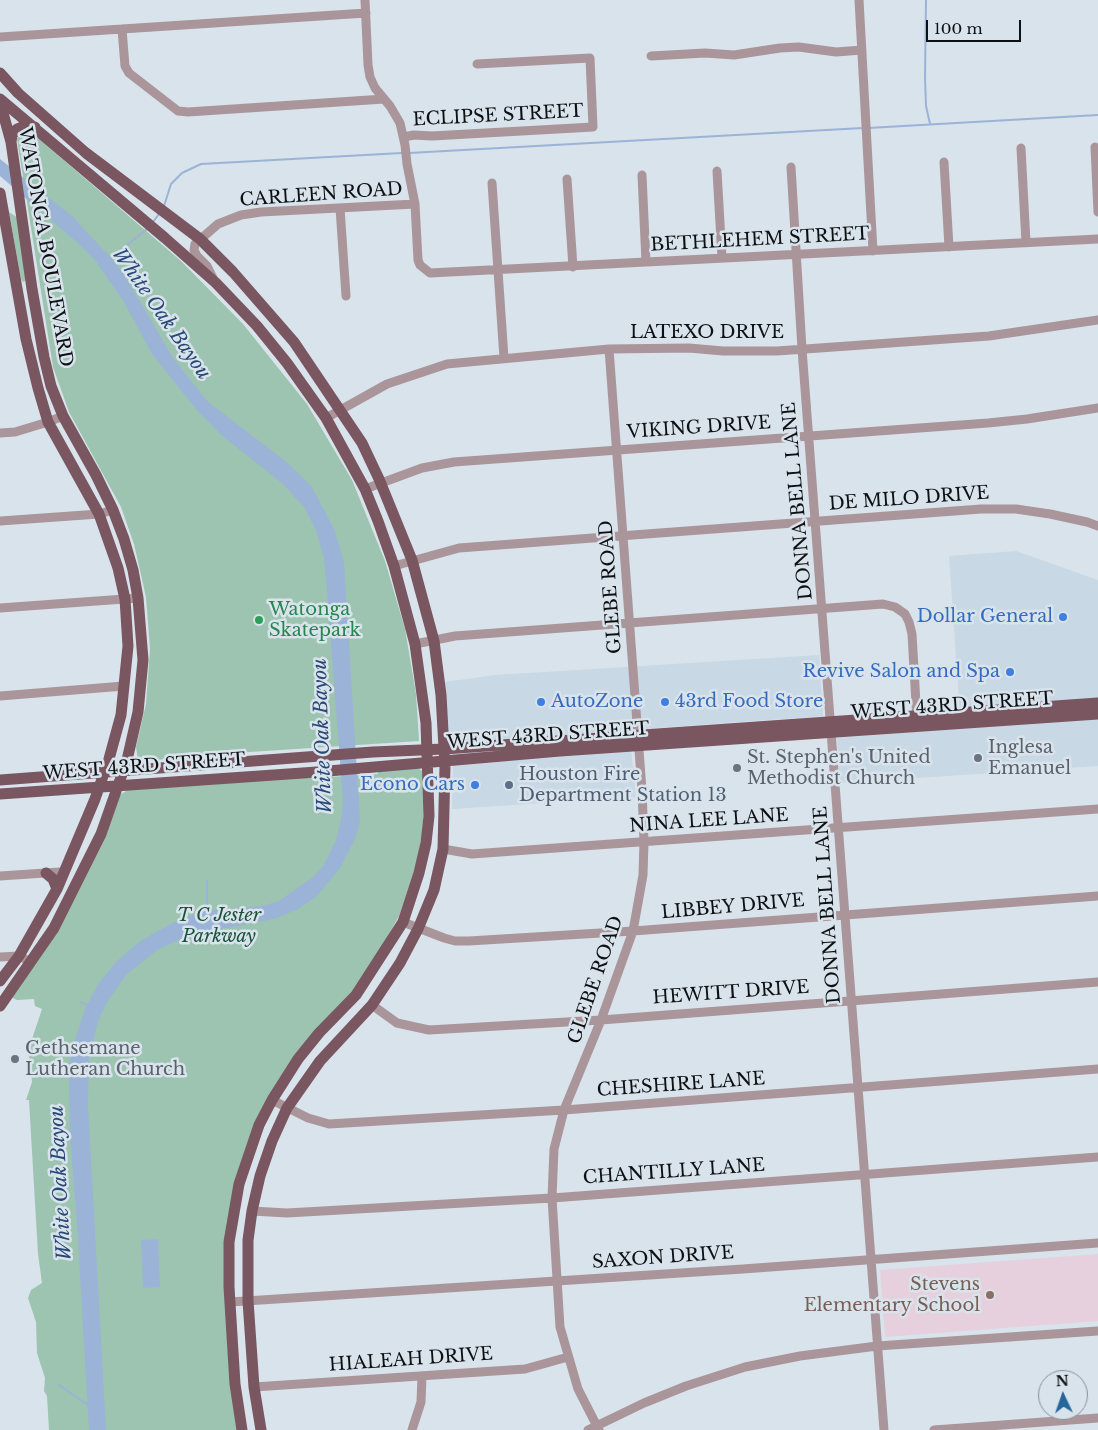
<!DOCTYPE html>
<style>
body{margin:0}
#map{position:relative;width:1098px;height:1430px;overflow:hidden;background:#d9e3eb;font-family:"Libre Baskerville",serif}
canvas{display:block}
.north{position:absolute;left:1038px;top:1370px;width:50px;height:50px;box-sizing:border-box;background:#d9e3eb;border:1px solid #888f95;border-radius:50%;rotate:357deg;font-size:14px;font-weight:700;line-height:20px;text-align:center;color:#0e1114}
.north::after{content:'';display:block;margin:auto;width:18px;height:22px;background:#25669c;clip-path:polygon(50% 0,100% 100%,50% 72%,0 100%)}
.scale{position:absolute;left:926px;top:20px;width:95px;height:22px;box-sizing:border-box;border:2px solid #0e1114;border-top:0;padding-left:6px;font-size:15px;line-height:18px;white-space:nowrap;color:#0e1114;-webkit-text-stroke:4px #d9e3eb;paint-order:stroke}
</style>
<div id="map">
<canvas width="1098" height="1430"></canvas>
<div class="north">N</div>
<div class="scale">100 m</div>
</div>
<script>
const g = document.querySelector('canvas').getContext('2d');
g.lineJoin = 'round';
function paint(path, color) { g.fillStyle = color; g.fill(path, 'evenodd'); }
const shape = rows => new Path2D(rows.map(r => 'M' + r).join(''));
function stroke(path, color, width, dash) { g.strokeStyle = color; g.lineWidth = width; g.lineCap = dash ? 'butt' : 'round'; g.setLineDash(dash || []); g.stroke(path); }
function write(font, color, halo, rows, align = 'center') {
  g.font = font + ' "Libre Baskerville",serif'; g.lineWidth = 5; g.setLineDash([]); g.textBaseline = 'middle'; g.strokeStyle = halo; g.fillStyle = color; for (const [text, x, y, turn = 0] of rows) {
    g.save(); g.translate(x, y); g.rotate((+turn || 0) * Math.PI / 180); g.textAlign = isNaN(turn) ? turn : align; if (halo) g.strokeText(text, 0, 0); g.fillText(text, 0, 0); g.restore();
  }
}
const built = shape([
 [1016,551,1098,580,1098,766,840,783,837,738,961,728,949,556],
 [819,655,823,716,629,730,636,797,452,809,453,767,444,682,496,675]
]);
const education = shape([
 [1098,1254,1098,1321,885,1337,880,1270]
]);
const green = shape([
 [21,133,32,133,181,261,243,324,307,404,352,480,385,561,405,629,416,694,419,741,173,757,159,760,138,760,136,747,146,704,150,649,146,597,134,544,121,507,69,412,53,367,17,139],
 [9,212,18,218,26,278,25,281,23,282,21,279],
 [417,768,421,770,424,774,425,797,422,834,417,862,399,916,365,976,285,1073,231,1213,239,1430,49,1430,47,1396,44,1391,45,1378,37,1353,36,1322,28,1298,31,1290,42,1283,38,1254,29,1100,26,1100,32,1082,29,1056,30,1045,42,1009,35,1006,34,999,17,1000,11,997,120,795,129,789,313,776,313,778,378,774,378,771]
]);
const water = shape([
 [0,159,72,216,112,259,125,276,173,358,208,402,284,460,312,487,334,529,344,562,360,822,355,839,340,868,316,897,296,910,274,919,190,935,157,950,126,975,107,1002,98,1021,89,1058,88,1106,106,1430,89,1430,77,1222,70,1138,69,1072,71,1052,85,1009,98,984,117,961,142,940,178,920,205,911,262,906,279,901,313,877,324,865,336,840,341,820,343,800,327,590,324,559,316,530,304,507,283,484,220,434,197,410,152,354,124,302,95,260,80,245,0,176],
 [158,1239,160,1287,143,1288,141,1240]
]);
const stream = shape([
 [926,0,925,78,926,106,930,124],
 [868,128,1098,115],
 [409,153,863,128],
 [164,206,171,184,182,173,201,164,402,153],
 [153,222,159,214],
 [109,260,148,228],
 [207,911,207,881],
 [81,1002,88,1006],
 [63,1077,71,1077],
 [59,1385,88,1405]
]);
const minor = shape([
 [365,0,368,65,370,77,375,88,390,106,400,123,405,145,407,164,415,204,418,260,420,265,430,273,1098,239],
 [859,0,873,251],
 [122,29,125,66,129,73,178,111,188,112,384,99],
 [0,37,366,13],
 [651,56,705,53,734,55,780,48,799,47,836,52,862,50],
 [404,137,414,135,432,136,593,127,590,58,477,64],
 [1095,147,1098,212],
 [1021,148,1026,243],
 [944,162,949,247],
 [791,167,802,349,884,1430],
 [717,171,722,258],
 [642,175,646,262],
 [567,179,573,267],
 [492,183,504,358],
 [340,208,346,296],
 [213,278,207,266,197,256,194,250,195,244,218,224,241,215,261,212,415,204],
 [326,418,387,384,447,364,609,349,689,348,723,351,777,351,989,336,1098,320],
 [0,433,15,432,48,422,63,416],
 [365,489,422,468,454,462,988,423,1027,419,1098,408],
 [0,521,99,514,113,510],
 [394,566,459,548,981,509,1016,509,1050,514,1087,522,1098,526],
 [0,608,138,598],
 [415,644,455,636,883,604,895,607,905,614,909,622,912,634,917,721],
 [0,696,124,686],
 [443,849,472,854,1098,809],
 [0,876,60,872,64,873],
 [403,922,444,938,455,941,469,941,633,931,1098,896],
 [0,957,19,956,31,962],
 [372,1005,397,1023,429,1030,601,1020,1098,982],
 [272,1100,308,1118,329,1124,564,1110,1098,1069],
 [252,1211,287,1213,552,1198,1098,1157],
 [230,1302,743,1269,1098,1243],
 [254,1387,525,1369,568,1357],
 [412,1430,421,1402,422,1377],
 [588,1430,644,1403,686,1386,745,1367,800,1356,877,1346,1098,1331],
 [599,1430,578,1389,560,1327,552,1198,554,1149,564,1110,601,1020,633,931,643,875,644,842,642,790,609,349],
 [934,1430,1098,1418]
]);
const major = shape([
 [0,73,18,93,86,153,200,239,233,272,294,342,362,443,379,479,412,560,434,641,441,695,445,766,443,849,434,890,418,929,400,963,372,1005,320,1061,287,1108,272,1141,260,1176,252,1211,248,1240,248,1301,254,1387,261,1430],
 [0,99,165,238,216,283,257,326,287,363,326,418,365,489,378,521,394,566,415,644,426,723,429,816,426,843,419,873,403,922,356,995,319,1033,298,1059,272,1100,259,1125,239,1184,229,1242,229,1287,235,1384,242,1430],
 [0,102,11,142,32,289,44,357,51,386,63,416,96,475,113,510,124,539,133,570,138,598,143,660,138,712,127,760,101,834,54,928,0,1006],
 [11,142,12,135,17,129,27,125,35,127],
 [0,193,26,339,38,388,48,422,99,514,118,568,125,599,128,646,121,715,109,759,95,799,57,889,19,956,0,981],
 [0,780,373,752,444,749,1098,703],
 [0,794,317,772,560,751,1098,714],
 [46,873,53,879,57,889]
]);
const markers = [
 [1063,617,5,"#3f7fe0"],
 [259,620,5,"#2e9e5b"],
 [1010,672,5,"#3f7fe0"],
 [541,702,5,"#3f7fe0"],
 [665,702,5,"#3f7fe0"],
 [978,758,5,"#6b7280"],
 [737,768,5,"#6b7280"],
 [475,785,5,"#3f7fe0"],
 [509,785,5,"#5c6f8a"],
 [15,1059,5,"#6b7280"],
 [990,1295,5,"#8d6e63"]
];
const streetNames = [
 ["ECLIPSE STREET",498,116,-3],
 ["CARLEEN ROAD",321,195,-4],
 ["BETHLEHEM STREET",760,240,-3],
 ["WATONGA BOULEVARD",45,247,80],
 ["LATEXO DRIVE",707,333],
 ["VIKING DRIVE",699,428,-4],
 ["DE MILO DRIVE",909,499,-4],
 ["DONNA BELL LANE",798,501,-95],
 ["GLEBE ROAD",611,587,-94],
 ["WEST 43RD STREET",952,706,-4],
 ["WEST 43RD STREET",548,736,-4],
 ["WEST 43RD STREET",144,767,-4],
 ["NINA LEE LANE",709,821,-4],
 ["DONNA BELL LANE",828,905,-94],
 ["LIBBEY DRIVE",733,907,-5],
 ["GLEBE ROAD",596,980,-71],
 ["HEWITT DRIVE",731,993,-4],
 ["CHESHIRE LANE",681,1085,-4],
 ["CHANTILLY LANE",674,1172,-4],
 ["SAXON DRIVE",663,1258,-4],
 ["HIALEAH DRIVE",411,1360,-4]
];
const leisureNames = [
 ["Watonga",269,610],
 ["Skatepark",269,631]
];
const shopNames = [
 ["Dollar General",1053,617],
 ["Revive Salon and Spa",1000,672],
 ["AutoZone",551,702,"left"],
 ["43rd Food Store",675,702,"left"],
 ["Econo Cars",465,785]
];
const worshipNames = [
 ["Inglesa",988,748],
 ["Emanuel",988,769],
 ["St. Stephen's United",747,758],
 ["Methodist Church",747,779],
 ["Gethsemane",25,1049],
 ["Lutheran Church",25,1070]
];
const serviceNames = [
 ["Houston Fire",519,775],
 ["Department Station 13",519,796]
];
const parkNames = [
 ["T C Jester",219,916],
 ["Parkway",219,937]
];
const educationNames = [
 ["Stevens",980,1285],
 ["Elementary School",980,1306]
];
const waterNames = [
 ["White Oak Bayou",161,314,55],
 ["White Oak Bayou",323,736,-92],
 ["White Oak Bayou",61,1183,-93]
];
paint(built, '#c8d8e5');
paint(education, '#e7d0dd');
paint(green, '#9dc4b0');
paint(water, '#9bb3d6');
stroke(stream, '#9bb3d6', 2);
stroke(minor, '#aa959a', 9);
stroke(major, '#795660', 11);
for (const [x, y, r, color] of markers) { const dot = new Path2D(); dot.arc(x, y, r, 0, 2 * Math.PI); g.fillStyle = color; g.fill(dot); stroke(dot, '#d9e3eb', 2); }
write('18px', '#0e1114', '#d9e3eb', streetNames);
write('18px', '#27864d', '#d9e3eb', leisureNames, 'left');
write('18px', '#366cbe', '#d9e3eb', shopNames, 'right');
write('18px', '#5b616d', '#d9e3eb', worshipNames, 'left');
write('18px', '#4e5e75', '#d9e3eb', serviceNames, 'left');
write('italic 18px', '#19513b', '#d9e3eb', parkNames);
write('18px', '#785e54', '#d9e3eb', educationNames, 'right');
write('italic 19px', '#284876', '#d9e3eb', waterNames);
</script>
